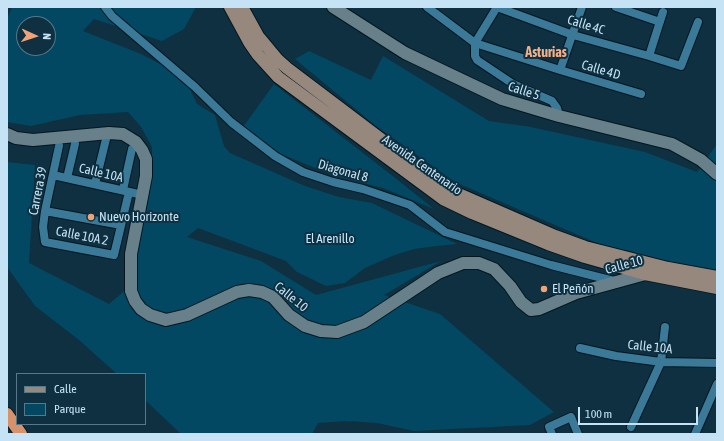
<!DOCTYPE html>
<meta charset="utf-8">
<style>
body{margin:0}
#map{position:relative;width:724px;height:441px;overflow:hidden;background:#0e3040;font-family:"Asap Condensed",sans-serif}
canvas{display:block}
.frame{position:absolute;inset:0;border:8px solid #c5e3f4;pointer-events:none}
.legend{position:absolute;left:16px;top:373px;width:130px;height:52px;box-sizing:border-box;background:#0e3040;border:1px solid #577888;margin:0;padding:5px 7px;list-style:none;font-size:12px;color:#c5e3f4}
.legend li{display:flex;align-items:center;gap:8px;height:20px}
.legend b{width:20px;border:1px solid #577888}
.north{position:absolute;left:16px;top:16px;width:40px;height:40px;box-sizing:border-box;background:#0e3040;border:1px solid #577888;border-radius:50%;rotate:93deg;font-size:11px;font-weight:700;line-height:16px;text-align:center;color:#c5e3f4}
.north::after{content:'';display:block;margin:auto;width:14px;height:18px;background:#efa377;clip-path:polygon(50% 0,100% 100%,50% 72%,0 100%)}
.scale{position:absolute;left:578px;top:407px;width:120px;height:18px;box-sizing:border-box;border:2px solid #c5e3f4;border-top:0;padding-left:5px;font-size:12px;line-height:14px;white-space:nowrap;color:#c5e3f4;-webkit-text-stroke:3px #0e3040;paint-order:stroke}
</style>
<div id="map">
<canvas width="724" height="441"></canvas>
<div class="frame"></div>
<ul class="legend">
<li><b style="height:5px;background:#97887d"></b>Calle</li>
<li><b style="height:11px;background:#024862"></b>Parque</li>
</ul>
<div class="north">N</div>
<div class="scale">100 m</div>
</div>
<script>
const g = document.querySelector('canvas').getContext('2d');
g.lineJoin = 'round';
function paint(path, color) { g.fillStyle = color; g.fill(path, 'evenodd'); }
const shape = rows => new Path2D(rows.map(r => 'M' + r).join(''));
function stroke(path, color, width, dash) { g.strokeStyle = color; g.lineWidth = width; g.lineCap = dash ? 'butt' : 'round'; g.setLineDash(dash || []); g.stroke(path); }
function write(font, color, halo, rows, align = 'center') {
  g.font = font + ' "Asap Condensed",sans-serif'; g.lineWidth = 4; g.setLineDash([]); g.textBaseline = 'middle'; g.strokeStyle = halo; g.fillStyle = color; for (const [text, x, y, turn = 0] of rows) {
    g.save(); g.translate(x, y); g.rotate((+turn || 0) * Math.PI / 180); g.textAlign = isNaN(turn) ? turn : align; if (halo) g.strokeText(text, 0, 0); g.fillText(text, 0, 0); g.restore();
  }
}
const green = shape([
 [12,7,196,7,184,29,162,41,94,19,83,31,141,54,164,66,190,89,197,104,215,115,224,146,230,153,305,186,339,197,372,203,457,244,437,246,414,249,392,256,365,268,345,283,326,286,297,272,286,261,198,228,187,237,261,261,316,295,441,261,384,295,440,314,554,412,530,425,414,431,377,423,346,421,318,423,312,434,181,434,145,400,145,374,117,374,79,340,35,306,7,267,7,162,35,165,29,263,109,304,136,281,137,246,152,174,152,147,141,127,128,112,80,115,31,126,7,122,7,19],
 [24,24,48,24,48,48,24,48],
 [309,51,371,80,383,56,489,121,531,127,645,152,697,172,717,144,717,272,611,249,455,182,376,126,295,59],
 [274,84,394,177,434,209,383,188,335,176,281,154,243,127]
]);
const street = shape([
 [105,7,112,16,195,87,231,122,275,156,303,172,333,182,363,189,410,205,445,232,551,265,614,281],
 [427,7,475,43,560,70,641,94],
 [497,7,573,35,649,56,663,12],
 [497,7,475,43,475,56,477,60,513,84,552,101,557,108,559,116],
 [616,7,660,22],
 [649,56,681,66,698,22],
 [560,70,582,7],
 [59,146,45,211,43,227,45,242,114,255,129,192],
 [53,175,143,195],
 [67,178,75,144],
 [95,184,107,135],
 [123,190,132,149],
 [45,211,121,225],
 [580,348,616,356,661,362,717,363],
 [631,427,661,362,665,327],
 [552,434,549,427,571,417,578,434],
 [695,434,717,384]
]);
const secondary = shape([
 [333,7,405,53,502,99,559,116,672,144,701,160,717,174],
 [7,134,16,138,33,140,109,133,123,134,136,142,142,150,146,159,146,176,131,254,131,291,135,301,141,309,150,315,166,320,187,315,237,292,249,290,262,292,273,297,289,315,305,326,321,331,337,332,364,322,438,273,463,263,479,263,494,269,510,286,521,302,531,310,539,309,576,293,649,273]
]);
const primary = shape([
 [230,7,249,42,258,55,278,77,443,199,472,213,548,244,585,257,645,274,717,288],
 [242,7,258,36,278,60,287,68,447,189,555,236,585,247,668,268,717,277]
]);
const highway = shape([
 [7,414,21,434]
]);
const markers = [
 [91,217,4,"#efa377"],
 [544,289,4,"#efa377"]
];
const streetNames = [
 ["Calle 4C",586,25,17],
 ["Calle 4D",601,70,16],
 ["Calle 5",524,91,18],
 ["Avenida Centenario",422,165,35],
 ["Diagonal 8",343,171,16],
 ["Calle 10A",101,173,13],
 ["Carrera 39",38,191,-79],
 ["Calle 10A 2",82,236,11],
 ["Calle 10",624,265,-15],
 ["Calle 10",291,297,39],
 ["Calle 10A",650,347,6]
];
const poiNames = [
 ["Nuevo Horizonte",99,217],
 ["El Peñón",552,289]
];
const parkNames = [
 ["El Arenillo",330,239]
];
const neighbourhoodNames = [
 ["Asturias",546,53]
];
paint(green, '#024862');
stroke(street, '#041720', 10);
stroke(secondary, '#041720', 14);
stroke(primary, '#041720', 14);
stroke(highway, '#041720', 14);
stroke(street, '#3a7997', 8);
stroke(secondary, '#68808a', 12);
stroke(primary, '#97887d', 12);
stroke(highway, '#d5926b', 12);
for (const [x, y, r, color] of markers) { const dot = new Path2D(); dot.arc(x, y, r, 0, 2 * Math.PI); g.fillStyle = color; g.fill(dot); stroke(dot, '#0e3040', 1.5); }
write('13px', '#c5e3f4', '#0e3040', streetNames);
write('13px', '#c5e3f4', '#0e3040', poiNames, 'left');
write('13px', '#c5eafe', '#0e3040', parkNames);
write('bold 14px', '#f5ae85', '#0e3040', neighbourhoodNames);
</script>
